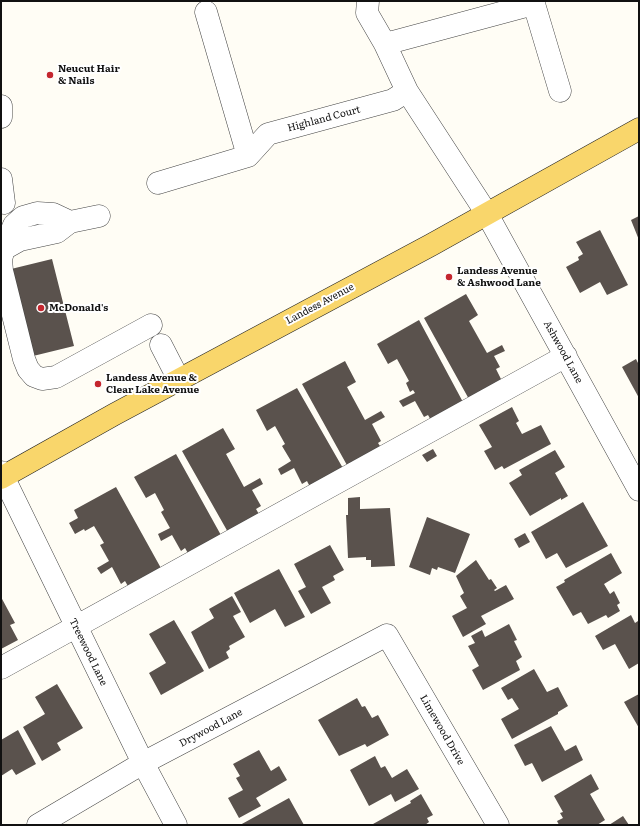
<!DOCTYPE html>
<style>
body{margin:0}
#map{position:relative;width:640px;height:826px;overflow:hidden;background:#fffdf5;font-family:Literata,serif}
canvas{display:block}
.frame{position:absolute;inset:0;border:2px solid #111;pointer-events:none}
</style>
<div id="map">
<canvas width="640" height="826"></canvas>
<div class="frame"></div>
</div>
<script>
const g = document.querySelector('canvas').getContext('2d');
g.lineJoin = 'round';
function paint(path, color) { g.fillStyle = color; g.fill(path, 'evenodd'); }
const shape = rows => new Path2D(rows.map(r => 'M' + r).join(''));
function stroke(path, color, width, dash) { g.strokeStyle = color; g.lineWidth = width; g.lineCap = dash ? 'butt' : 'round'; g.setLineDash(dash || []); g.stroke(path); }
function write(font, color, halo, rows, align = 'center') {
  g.font = font + ' Literata,serif'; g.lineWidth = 4; g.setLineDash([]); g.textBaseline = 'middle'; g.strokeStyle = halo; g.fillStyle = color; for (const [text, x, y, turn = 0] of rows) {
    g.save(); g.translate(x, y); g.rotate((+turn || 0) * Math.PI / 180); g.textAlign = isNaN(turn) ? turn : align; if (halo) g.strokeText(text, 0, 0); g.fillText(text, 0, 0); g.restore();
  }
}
const building = shape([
 [639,216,639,240,631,220],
 [600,230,628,285,607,295,600,282,580,293,566,267,579,260,578,257,583,254,576,242],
 [52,259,74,346,29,357,7,270],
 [466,294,478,315,469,321,487,353,502,345,505,351,494,356,500,367,496,369,503,383,470,401,424,318],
 [419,320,464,404,432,422,428,415,424,417,415,401,403,407,399,401,415,393,413,390,410,392,406,383,409,381,397,359,388,364,377,344],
 [636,359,639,365,639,398,622,367],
 [345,361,356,382,347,387,365,420,381,411,385,417,372,424,381,441,378,443,382,449,348,467,302,384],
 [297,388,344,470,311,489,307,481,302,484,294,468,281,475,278,469,291,461,282,446,285,444,275,426,267,431,256,410],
 [512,407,519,421,516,423,522,434,541,425,551,444,504,469,502,466,495,470,484,451,492,447,479,425],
 [223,428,235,449,226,454,244,487,260,478,263,484,252,490,261,506,256,509,260,516,229,534,182,451],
 [433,449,437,456,427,462,422,455],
 [555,450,565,467,555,473,568,496,561,500,561,498,530,516,509,483,522,475,519,470],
 [176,454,222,537,189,555,185,548,181,551,172,535,161,541,158,534,170,528,161,512,164,510,155,493,146,498,134,477],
 [116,487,162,570,129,588,125,581,121,584,112,567,101,574,97,568,109,561,100,545,104,543,94,526,85,531,84,529,75,534,69,523,78,518,74,510],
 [360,497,360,509,390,508,395,566,371,567,371,560,366,560,366,557,348,558,346,515,348,515,348,498],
 [583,502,608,546,566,568,557,553,546,559,531,532],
 [427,517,470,534,455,573,438,567,437,570,432,568,430,575,409,567],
 [525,533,530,542,519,548,514,539],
 [330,545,344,570,333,576,335,580,322,587,331,603,311,614,298,591,306,587,294,564],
 [611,553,622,573,604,584,610,594,614,591,620,603,617,605,620,611,608,618,606,615,588,624,581,612,573,616,556,587,565,582,564,580],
 [476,560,489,580,491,579,497,588,494,590,495,591,506,585,514,599,481,616,486,624,463,637,452,616,467,608,460,596,464,593,456,576],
 [279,569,305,617,285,627,275,609,250,623,234,593],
 [232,596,241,612,233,616,245,637,229,646,230,649,226,652,229,658,209,669,191,632,214,618,209,609],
 [1,597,15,623,10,625,18,640,1,649],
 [631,615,635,623,638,621,639,624,639,663,629,669,615,644,603,650,595,636],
 [174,620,204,671,161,695,149,673,166,663,149,634],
 [509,624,517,640,514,641,522,657,516,661,520,670,483,690,472,670,479,666,468,646,475,643,471,636,482,630,485,637],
 [534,669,547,692,558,687,568,706,558,712,558,714,512,739,501,719,519,709,512,698,508,700,501,688],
 [57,684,83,728,57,743,61,750,42,761,23,727,45,714,35,697],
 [639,694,639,728,624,702],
 [357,698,362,707,365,706,372,718,378,715,389,735,367,747,365,744,339,756,318,720],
 [551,726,565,751,576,745,583,760,542,782,532,763,525,766,514,745],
 [18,730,36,764,16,775,12,769,1,776,1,740],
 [259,750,271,771,279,766,287,780,256,798,261,806,239,818,228,798,243,790,236,778,240,776,233,764],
 [375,756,381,768,385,766,392,778,407,769,419,789,395,802,391,794,369,806,350,770],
 [591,774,599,789,590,794,605,820,597,825,559,825,557,821,563,818,560,813,563,812,554,796],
 [421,794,433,815,427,818,429,822,425,825,374,825,373,824,411,803,410,801],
 [289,798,304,825,240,825],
 [623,816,629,825,609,825]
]);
const minor = shape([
 [368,1,367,13,385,44,407,91,487,214,639,490],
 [206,12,248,156],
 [385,44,534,4,560,91],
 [1,106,1,117],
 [1,179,4,203],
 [158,183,248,156,268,134,393,100,407,91],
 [70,222,53,214,37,213,23,217,14,225,4,249,1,259,2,271,24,359,28,369,34,376,42,379,56,377,151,325],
 [4,249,20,240,57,232,70,222,99,216],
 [161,345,179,380],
 [1,472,143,763,176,825],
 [1,668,566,356],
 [38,825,143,763,387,635,498,825]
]);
const major = shape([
 [1,478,115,414,431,245,639,129]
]);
const markers = [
 [50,75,4,"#c4262e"],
 [449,277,4,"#c4262e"],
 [41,308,4,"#c4262e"],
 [98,384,4,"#c4262e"]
];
const poiNames = [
 ["Neucut Hair",58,69],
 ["& Nails",58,81],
 ["Landess Avenue",457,271],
 ["& Ashwood Lane",457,283],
 ["McDonald's",49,308],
 ["Landess Avenue &",106,378],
 ["Clear Lake Avenue",106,390]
];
const streetNames = [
 ["Highland Court",324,119,-15],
 ["Landess Avenue",320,304,-28],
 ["Ashwood Lane",563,352,61],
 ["Treewood Lane",88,652,64],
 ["Drywood Lane",211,728,-28],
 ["Limewood Drive",442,730,60]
];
paint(building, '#5a524d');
stroke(minor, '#444', 23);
stroke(major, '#222', 23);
stroke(minor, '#fff', 22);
stroke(major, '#f9d66b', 22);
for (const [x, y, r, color] of markers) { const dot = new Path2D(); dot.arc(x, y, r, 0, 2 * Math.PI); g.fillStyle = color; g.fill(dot); stroke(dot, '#fff', 1.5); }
write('bold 10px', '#111', '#fff', poiNames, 'left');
write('10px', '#111', '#fff', streetNames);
</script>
